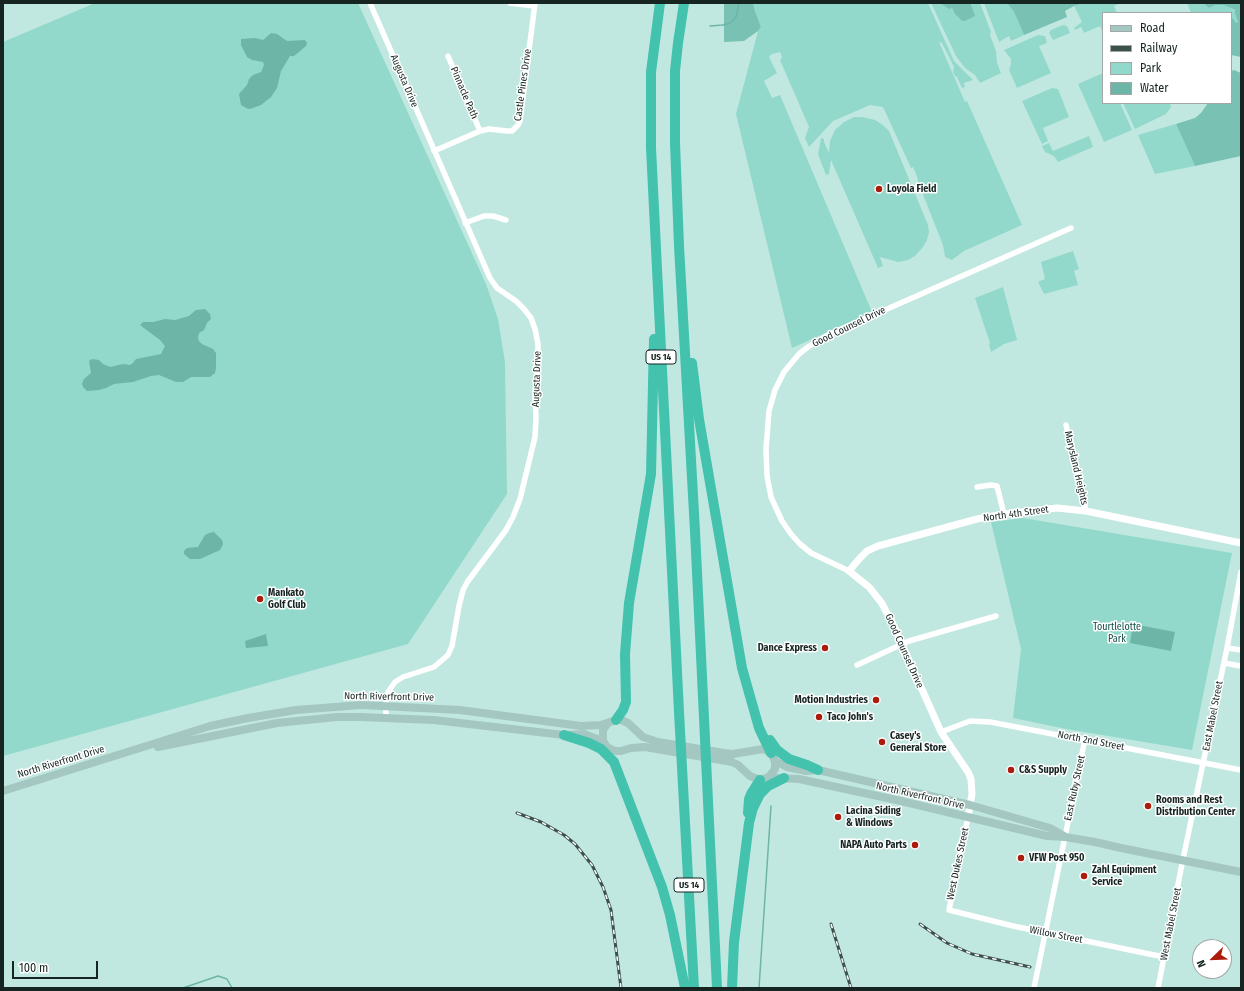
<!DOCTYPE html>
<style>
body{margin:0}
#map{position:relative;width:1244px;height:991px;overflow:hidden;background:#c1e8e0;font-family:"Fira Sans Condensed",sans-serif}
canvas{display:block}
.frame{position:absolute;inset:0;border:4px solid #162522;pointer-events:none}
.legend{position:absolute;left:1102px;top:12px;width:130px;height:92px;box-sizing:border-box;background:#fff;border:1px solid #a2a8a7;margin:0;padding:5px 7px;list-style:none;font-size:12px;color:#162522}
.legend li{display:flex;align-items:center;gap:8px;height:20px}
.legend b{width:20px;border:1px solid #a2a8a7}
.north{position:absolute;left:1192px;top:939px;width:40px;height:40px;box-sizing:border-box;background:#fff;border:1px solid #a2a8a7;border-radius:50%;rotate:247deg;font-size:11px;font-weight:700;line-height:16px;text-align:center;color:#162522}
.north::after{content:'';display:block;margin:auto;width:14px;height:18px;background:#ac1c0d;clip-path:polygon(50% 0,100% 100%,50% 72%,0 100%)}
.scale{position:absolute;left:12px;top:961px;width:86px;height:18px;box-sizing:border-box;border:2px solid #162522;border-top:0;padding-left:5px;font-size:12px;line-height:14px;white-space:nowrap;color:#162522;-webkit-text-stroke:3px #fff;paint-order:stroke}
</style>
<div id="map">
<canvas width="1244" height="991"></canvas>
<div class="frame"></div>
<ul class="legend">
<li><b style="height:5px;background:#a5c7c1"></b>Road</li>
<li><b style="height:5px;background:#3c504c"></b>Railway</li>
<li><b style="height:11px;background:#93d9cb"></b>Park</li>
<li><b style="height:11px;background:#6cb5a7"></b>Water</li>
</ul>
<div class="north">N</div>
<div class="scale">100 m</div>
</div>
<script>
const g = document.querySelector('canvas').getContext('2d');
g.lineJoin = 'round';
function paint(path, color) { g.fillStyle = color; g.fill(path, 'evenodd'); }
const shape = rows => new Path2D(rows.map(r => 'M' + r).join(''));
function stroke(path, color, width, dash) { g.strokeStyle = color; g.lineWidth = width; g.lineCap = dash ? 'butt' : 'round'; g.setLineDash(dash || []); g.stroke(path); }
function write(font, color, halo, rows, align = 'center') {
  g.font = font + ' "Fira Sans Condensed",sans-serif'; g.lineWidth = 3; g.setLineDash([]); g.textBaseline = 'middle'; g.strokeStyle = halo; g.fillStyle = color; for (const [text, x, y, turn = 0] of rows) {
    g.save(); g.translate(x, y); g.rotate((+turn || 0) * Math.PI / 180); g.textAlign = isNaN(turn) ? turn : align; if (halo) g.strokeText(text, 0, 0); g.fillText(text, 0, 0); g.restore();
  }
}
const green = shape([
 [95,3,358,3,486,284,498,319,505,362,507,494,408,644,3,756,3,42],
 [753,3,928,3,954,61,973,80,964,83,965,87,962,88,957,77,955,76,953,72,954,67,942,43,939,42,965,102,967,101,1022,225,964,251,952,260,945,257,943,245,918,182,918,180,915,171,913,167,911,168,883,107,870,105,833,121,809,147,805,138,809,127,780,60,782,58,781,54,780,52,772,54,769,57,777,73,764,81,772,98,780,95,872,312,792,348,736,114,758,31,761,27,755,11],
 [931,3,940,3,952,8,955,14,962,21,972,3,980,3,991,32,990,35,996,51,997,63,1001,73,980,83,975,75,965,68,956,56],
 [984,3,1007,3,1014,12,1024,35,1011,41,1009,36,999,42],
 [1084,3,1121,3,1114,6,1117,13,1103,13,1103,33,1100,26,1084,33,1081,27,1075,30,1074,28,1082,22,1074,6],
 [1187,3,1203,3,1209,8,1216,5,1226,5,1235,11,1235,14,1238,22,1236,24,1231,16,1231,13,1218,12,1217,13,1191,13],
 [1063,25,1067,26,1070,33,1053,40,1049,33,1051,30],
 [1038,35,1045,36,1047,43,1039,46,1051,73,1017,88,1009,70,1011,64,1011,59,1004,50],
 [1103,73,1103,103,1120,103,1132,130,1104,142,1078,84],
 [1052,88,1058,89,1069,117,1043,128,1048,141,1042,144,1022,101],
 [1123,103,1138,103,1138,104,1141,103,1170,103,1171,107,1166,114,1135,129],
 [854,117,862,117,875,120,883,125,889,131,928,225,929,232,927,240,923,247,915,256,908,260,898,262,880,257,883,266,878,268,831,160,829,174,826,175,818,154,821,138,824,139,824,142,829,153,830,141,835,130,844,122],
 [1176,124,1195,166,1155,174,1138,135],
 [1089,136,1093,147,1058,162,1054,156,1045,152,1042,146,1049,143,1053,151],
 [1073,251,1079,269,1074,271,1078,285,1044,294,1038,282,1045,279,1041,262],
 [1003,287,1017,340,1004,344,991,352,989,345,990,343,975,298],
 [1023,518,1232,553,1192,750,1066,729,1013,718,1021,649,991,522]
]);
const forest = shape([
 [724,3,753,3,755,11,761,27,758,31,744,41,724,42],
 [940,3,972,3,971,5,975,16,965,21,962,21,955,14,952,8,949,9],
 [1007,3,1084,3,1074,6,1065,11,1067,17,1024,35,1014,12],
 [1203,3,1241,3,1241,57,1231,55,1231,16,1236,23,1238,22,1235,14,1235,10,1224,5,1216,5,1209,8],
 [1234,70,1241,73,1241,156,1195,166,1176,124,1195,118,1201,113,1208,103,1231,103,1231,71]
]);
const water = shape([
 [271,33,277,34,287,41,305,40,307,43,306,46,294,56,290,56,281,71,277,88,271,97,261,105,250,109,246,108,241,105,239,94,247,85,249,79,253,75,261,72,264,65,263,62,252,60,247,57,241,45,241,39,255,38,263,40],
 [205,309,210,314,211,319,207,323,204,330,199,333,198,338,199,341,202,344,213,349,216,353,216,368,215,373,210,377,191,377,183,382,176,382,159,375,151,376,133,382,114,384,106,388,99,390,87,391,83,387,82,384,84,379,91,373,89,361,92,359,99,360,103,364,110,367,123,364,130,365,133,363,136,359,161,354,165,346,160,340,140,325,143,322,153,322,165,319,175,320,189,316,196,310],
 [214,532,222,540,223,544,220,550,200,559,190,559,184,554,184,551,187,548,198,547,205,535,209,533],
 [1133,624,1175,632,1171,651,1130,643],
 [266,634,268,646,246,648,245,641]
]);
const stream = shape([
 [710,26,723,25,730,23,736,17,739,3],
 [183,988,218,976,227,979,232,988],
 [759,988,771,806]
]);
const minor = shape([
 [370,3,490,278,497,288,516,301,524,309,531,318,535,329,538,344,538,360,535,396,536,418,535,437,520,499,513,517,506,530,468,581,463,590,459,606,452,646,448,655,434,667,403,677,395,682,388,692,386,700,386,718],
 [510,3,534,6],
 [448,56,480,131],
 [434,151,480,131,489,129,507,131,512,131,518,125,520,121,535,3],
 [465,223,484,216,493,216,506,220],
 [1066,425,1086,511],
 [977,487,991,485,997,486,1004,514],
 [849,571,811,553,800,544,791,534,782,521,771,497,767,476,766,449,769,411,775,390,784,372,799,354,808,347,828,335,1071,228],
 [1227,648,1241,650],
 [1224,663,1241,666],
 [857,665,909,641,996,616],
 [941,732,970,721,990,722,1241,770],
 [968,817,949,910,1013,926,1164,957],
 [1034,988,1085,739],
 [1158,988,1181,869,1227,648,1241,572]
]);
const tertiary = shape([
 [968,817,972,794,971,779,968,772,941,732,892,622,881,602,869,587,849,571,860,558,867,551,878,546,977,519,1004,514,1057,508,1086,511,1241,543]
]);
const secondary = shape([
 [158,747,277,723,337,717,360,717,434,720,564,735,584,734,603,741],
 [775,761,787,767,806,771,818,770,970,805,1050,828,1064,836],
 [778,778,799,779,901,801,1047,836,1065,837,1095,842,1121,848,1241,872],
 [3,791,210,726,248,718,296,710,361,705,460,710,581,726,601,725,619,719,628,723,643,737,658,742,724,753,733,754,763,749,771,753,775,761,775,769,769,777,760,780,750,776,738,765,732,762,645,747,631,748,621,751,615,751,607,747,603,741,603,730,608,723]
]);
const motorway = shape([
 [660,3,651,72,651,148,679,712,694,988],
 [684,3,678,43,675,71,675,143,679,246,695,531,717,988],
 [692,363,699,419,742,668,759,728,771,753],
 [616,720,623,710,626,702,625,654,629,603,651,474,654,339],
 [564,735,589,743,601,749,614,762,662,887,670,915,685,988],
 [770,740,777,750,789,759,807,765,818,770],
 [748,813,749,799,751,794,760,780],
 [732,988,734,942,749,823,753,808,760,794,768,786,784,778]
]);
const rail = shape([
 [517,813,541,822,564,835,575,844,592,865,603,887,611,910,621,988],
 [831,924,851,988],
 [920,924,947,943,972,954,1030,967]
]);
const markers = [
 [879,189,4,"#ac1c0d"],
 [260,599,4,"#ac1c0d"],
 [825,648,4,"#ac1c0d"],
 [876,700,4,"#ac1c0d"],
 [819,717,4,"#ac1c0d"],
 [882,742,4,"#ac1c0d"],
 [1011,770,4,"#ac1c0d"],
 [1148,806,4,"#ac1c0d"],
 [838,817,4,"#ac1c0d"],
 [915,845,4,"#ac1c0d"],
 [1021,858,4,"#ac1c0d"],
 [1084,876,4,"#ac1c0d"]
];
const shields = [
 [661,357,30],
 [689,885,30]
];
const shieldNames = [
 ["US 14",661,357],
 ["US 14",689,885]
];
const streetNames = [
 ["Augusta Drive",404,81,67],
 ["Castle Pines Drive",523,85,-82],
 ["Pinnacle Path",464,93,67],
 ["Good Counsel Drive",849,327,-26],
 ["Augusta Drive",537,379,-88],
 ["Marysland Heights",1076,468,77],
 ["North 4th Street",1016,514,-8],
 ["Good Counsel Drive",904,651,66],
 ["North Riverfront Drive",389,697,1],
 ["East Mabel Street",1213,716,-79],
 ["North 2nd Street",1091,741,11],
 ["North Riverfront Drive",61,762,-17],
 ["East Ruby Street",1075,788,-78],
 ["North Riverfront Drive",920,796,13],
 ["West Dukes Street",958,864,-78],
 ["West Mabel Street",1171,924,-79],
 ["Willow Street",1056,935,11]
];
const poiNames = [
 ["Loyola Field",887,189],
 ["Mankato",268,593],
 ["Golf Club",268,605],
 ["Dance Express",817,648,"right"],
 ["Motion Industries",868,700,"right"],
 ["Taco John's",827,717],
 ["Casey's",890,736],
 ["General Store",890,748],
 ["C&S Supply",1019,770],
 ["Rooms and Rest",1156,800],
 ["Distribution Center",1156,812],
 ["Lacina Siding",846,811],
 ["& Windows",846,823],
 ["NAPA Auto Parts",907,845,"right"],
 ["VFW Post 950",1029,858],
 ["Zahl Equipment",1092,870],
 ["Service",1092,882]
];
const parkNames = [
 ["Tourtlelotte",1117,627],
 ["Park",1117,639]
];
paint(green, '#93d9cb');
paint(forest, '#78c1b3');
paint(water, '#6cb5a7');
stroke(stream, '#6cb5a7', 1.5);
stroke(minor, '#fff', 5.5);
stroke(tertiary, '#fff', 7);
stroke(secondary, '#a5c7c1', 8);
stroke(motorway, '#43c2ae', 10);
stroke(rail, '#3c504c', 3);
stroke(rail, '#fff', 1.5, [4.5]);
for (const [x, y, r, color] of markers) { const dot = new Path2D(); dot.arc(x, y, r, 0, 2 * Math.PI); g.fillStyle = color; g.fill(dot); stroke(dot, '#fff', 1.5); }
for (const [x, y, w] of shields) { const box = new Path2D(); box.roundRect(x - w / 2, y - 7, w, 14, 3); g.fillStyle = '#fff'; g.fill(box); stroke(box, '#162522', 1); }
write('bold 9px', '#162522', null, shieldNames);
write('10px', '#162522', '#fff', streetNames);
write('bold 10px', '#162522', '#fff', poiNames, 'left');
write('10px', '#0f4f46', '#fff', parkNames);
</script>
